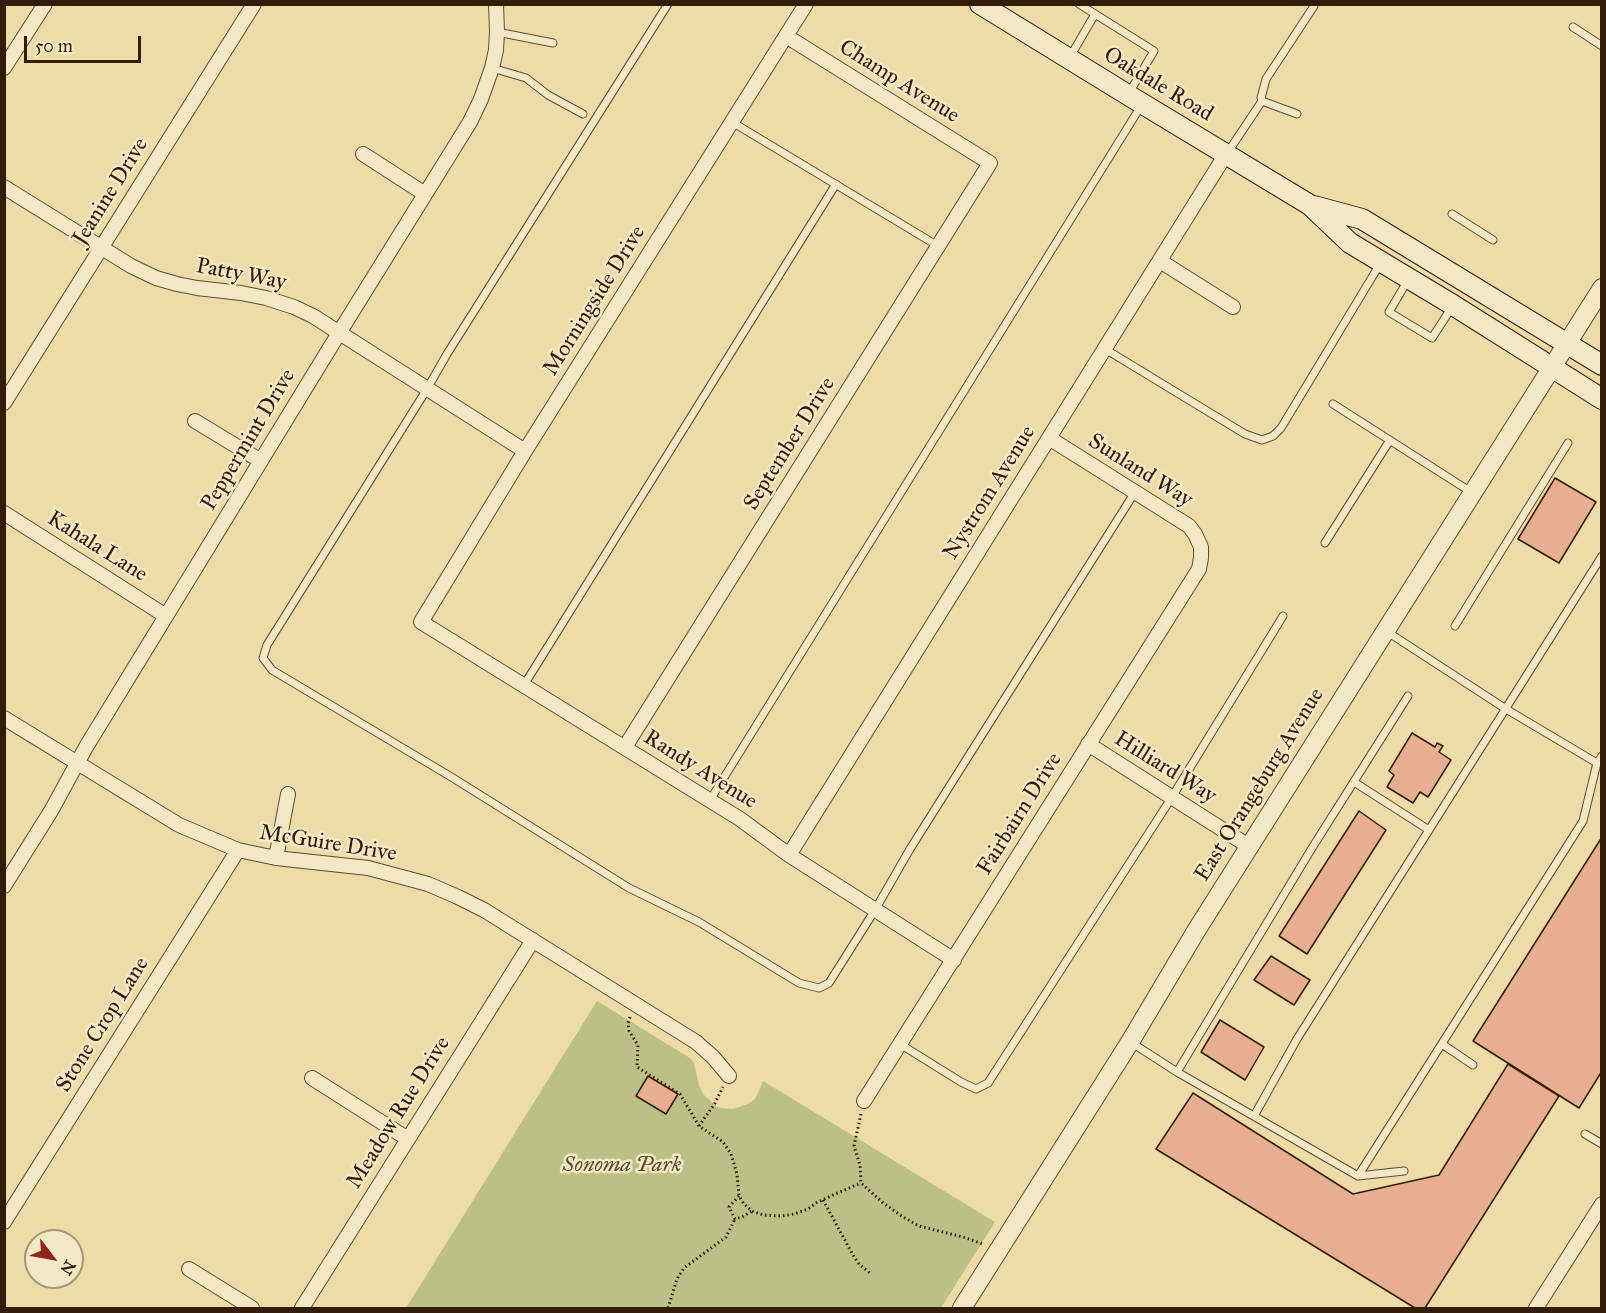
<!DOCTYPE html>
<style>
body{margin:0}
#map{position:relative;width:1606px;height:1313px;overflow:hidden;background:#eddba8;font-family:"IM FELL Great Primer",serif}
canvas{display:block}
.frame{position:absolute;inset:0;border:6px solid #321c0a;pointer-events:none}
.north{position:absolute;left:24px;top:1229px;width:60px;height:60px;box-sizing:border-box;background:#f3e8c6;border:2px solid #a6967b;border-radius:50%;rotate:122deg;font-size:16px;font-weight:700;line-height:24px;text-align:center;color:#321c0a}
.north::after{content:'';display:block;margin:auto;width:21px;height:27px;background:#8f2418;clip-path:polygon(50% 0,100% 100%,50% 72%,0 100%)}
.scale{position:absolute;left:24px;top:36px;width:117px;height:27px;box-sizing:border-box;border:3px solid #321c0a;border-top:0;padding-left:8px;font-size:18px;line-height:21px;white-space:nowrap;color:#321c0a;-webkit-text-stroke:4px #f3e8c6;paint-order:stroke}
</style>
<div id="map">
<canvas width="1606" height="1313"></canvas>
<div class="frame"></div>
<div class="north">N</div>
<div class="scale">50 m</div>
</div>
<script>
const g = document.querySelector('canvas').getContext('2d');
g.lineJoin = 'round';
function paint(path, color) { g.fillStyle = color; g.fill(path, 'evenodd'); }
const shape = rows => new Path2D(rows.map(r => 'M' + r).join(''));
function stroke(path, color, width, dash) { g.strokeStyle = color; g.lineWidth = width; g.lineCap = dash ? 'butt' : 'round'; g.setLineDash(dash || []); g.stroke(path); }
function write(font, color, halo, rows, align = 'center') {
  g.font = font + ' "IM FELL Great Primer",serif'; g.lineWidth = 5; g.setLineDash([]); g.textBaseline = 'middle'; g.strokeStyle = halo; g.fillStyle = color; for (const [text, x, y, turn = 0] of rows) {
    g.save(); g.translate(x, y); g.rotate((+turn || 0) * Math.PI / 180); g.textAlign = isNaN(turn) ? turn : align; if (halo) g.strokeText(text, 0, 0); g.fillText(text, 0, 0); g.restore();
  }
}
const green = shape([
 [597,1001,690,1058,694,1063,699,1086,704,1095,717,1107,721,1108,733,1109,748,1104,755,1099,759,1091,763,1081,995,1222,941,1308,406,1308]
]);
const building = shape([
 [1555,478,1596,502,1559,563,1518,539,1555,478],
 [1412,733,1435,747,1437,743,1443,746,1439,752,1451,760,1428,797,1420,792,1413,803,1387,787,1394,775,1389,771,1412,733],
 [1359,811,1386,830,1307,954,1279,936,1359,811],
 [1602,837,1602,1071,1579,1108,1473,1041,1602,837],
 [1271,956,1310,980,1294,1005,1254,980,1271,956],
 [1220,1020,1264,1047,1245,1080,1201,1052,1220,1020],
 [1508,1064,1559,1096,1425,1308,1415,1308,1156,1149,1193,1093,1353,1194,1439,1175,1508,1064],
 [648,1076,678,1094,666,1114,636,1096,648,1076]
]);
const path = shape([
 [630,1017,628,1023,629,1031,638,1045,637,1067,680,1094,699,1126,723,1142,731,1154,737,1174,739,1196,744,1204,752,1211,763,1215,782,1216,794,1214,808,1209,816,1203,833,1195,861,1183],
 [861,1114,854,1146,860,1165,861,1183,882,1202,903,1217,919,1226,963,1237,983,1244],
 [699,1126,715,1103,723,1087],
 [739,1196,729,1207,735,1219,742,1217,752,1211],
 [823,1200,853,1255,859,1264,870,1273],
 [668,1308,677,1279,684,1268,726,1237,735,1219]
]);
const service = shape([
 [668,4,447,354,427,389,267,645,263,658,272,670,453,778,629,888,699,922,799,983,819,988,829,983,875,910,910,849,1135,492],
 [1079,4,1154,51,1129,93],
 [1573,27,1602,46],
 [497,32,553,43],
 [1070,57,1095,14],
 [492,68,526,78,548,95,583,114],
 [1262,101,1297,114],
 [732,122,938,246],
 [1228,152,1262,101,1261,98,1266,79,1314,6],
 [1452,214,1493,240],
 [1408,280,1389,312,1432,338,1452,307],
 [1105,349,1245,434,1262,440,1273,436,1281,428,1380,264],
 [1333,404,1471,492],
 [1325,543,1390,440],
 [1455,626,1568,443],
 [1386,631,1506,709,1597,763],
 [524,685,836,184],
 [1354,782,1429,830],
 [710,800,1141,106],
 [1132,1043,1177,1072,1358,1176,1404,1171],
 [900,1044,961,1082,976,1089,988,1083,1172,797,1283,616],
 [1442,1044,1473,1065],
 [1177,1072,1312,848,1408,696],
 [1254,1116,1297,1039,1602,556],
 [1585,1134,1602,1144],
 [1358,1176,1583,821,1597,763,1602,756]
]);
const minor = shape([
 [806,4,525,451,421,622,740,819,789,855,954,960],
 [4,68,45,4],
 [363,154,425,194],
 [4,187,131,266,156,278,177,284,197,288,241,293,266,298,294,307,313,316,525,451],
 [1160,261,1233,307],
 [4,403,254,4],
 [195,421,261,461],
 [4,513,166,616],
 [4,718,179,825,238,850,276,858,368,868,428,884,458,897,484,910,696,1042,713,1057,729,1076],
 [1088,744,1250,847],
 [625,747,990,163,786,36],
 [789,855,1226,154],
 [276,858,288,794],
 [4,886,51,811,86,747,339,333,470,122,481,99,492,68,496,50,497,32,496,4],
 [312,1078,408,1139],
 [864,1101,1199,569,1201,558,1201,547,1195,534,1189,526,1049,438],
 [4,1222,238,850],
 [189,1269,252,1308],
 [302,1308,533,940],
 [1536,1308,1602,1204]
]);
const tertiary = shape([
 [962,1308,1130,1042,1196,931,1602,288]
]);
const secondary = shape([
 [980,4,1128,95,1310,205,1350,243,1453,305,1602,399],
 [1314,206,1362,219,1602,365]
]);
const streetNames = [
 ["Champ Avenue",899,82,32],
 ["Oakdale Road",1158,85,31],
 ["Jeanine Drive",111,192,-58],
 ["Patty Way",241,275,11],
 ["Morningside Drive",595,301,-58],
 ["Peppermint Drive",249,440,-59],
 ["September Drive",790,444,-58],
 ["Sunland Way",1140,471,32],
 ["Nystrom Avenue",990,493,-58],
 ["Kahala Lane",97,547,32],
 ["Hilliard Way",1165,768,32],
 ["Randy Avenue",700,770,32],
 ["East Orangeburg Avenue",1260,785,-58],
 ["Fairbairn Drive",1020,814,-58],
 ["McGuire Drive",328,844,9],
 ["Stone Crop Lane",103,1025,-58],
 ["Meadow Rue Drive",399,1113,-58]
];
const parkNames = [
 ["Sonoma Park",622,1166]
];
paint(green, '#bac086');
paint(building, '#e7ae91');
stroke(building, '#321c0a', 1.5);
stroke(service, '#614c32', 9);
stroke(minor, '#614c32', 16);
stroke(tertiary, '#614c32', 20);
stroke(secondary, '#321c0a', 22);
stroke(path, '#321c0a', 3, [1.5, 3]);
stroke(service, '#f3e8c6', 7);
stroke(minor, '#f3e8c6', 14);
stroke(tertiary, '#f3e8c6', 18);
stroke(secondary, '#f3e8c6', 20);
write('22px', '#321c0a', '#f3e8c6', streetNames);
write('italic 22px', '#5b4d2f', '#f3e8c6', parkNames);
</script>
